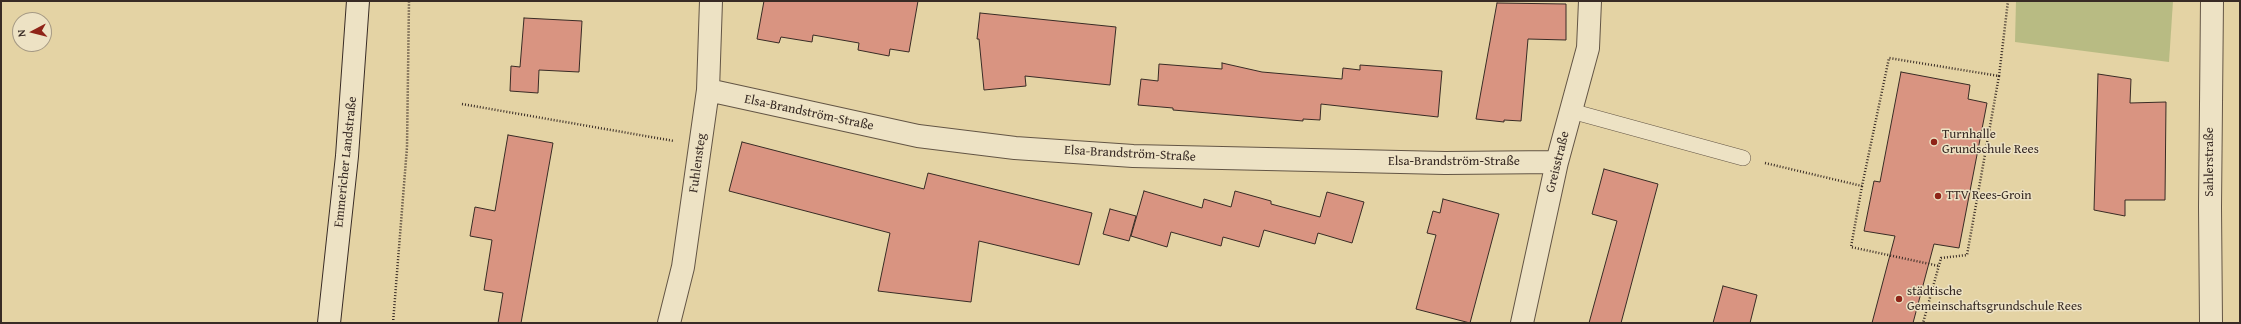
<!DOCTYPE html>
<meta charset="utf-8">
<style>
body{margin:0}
#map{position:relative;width:2241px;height:324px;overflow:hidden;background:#e4d3a4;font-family:"Gentium Book Plus",serif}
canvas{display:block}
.frame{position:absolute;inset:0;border:2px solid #382b25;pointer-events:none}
.north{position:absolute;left:12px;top:12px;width:40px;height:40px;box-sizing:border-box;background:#ede2c4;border:1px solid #a59984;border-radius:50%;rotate:263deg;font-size:11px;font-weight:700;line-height:16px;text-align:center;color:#382b25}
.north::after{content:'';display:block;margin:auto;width:14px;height:18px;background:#8f2418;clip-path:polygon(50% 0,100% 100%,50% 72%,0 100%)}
</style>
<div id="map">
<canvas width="2241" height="324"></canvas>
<div class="frame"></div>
<div class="north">N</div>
</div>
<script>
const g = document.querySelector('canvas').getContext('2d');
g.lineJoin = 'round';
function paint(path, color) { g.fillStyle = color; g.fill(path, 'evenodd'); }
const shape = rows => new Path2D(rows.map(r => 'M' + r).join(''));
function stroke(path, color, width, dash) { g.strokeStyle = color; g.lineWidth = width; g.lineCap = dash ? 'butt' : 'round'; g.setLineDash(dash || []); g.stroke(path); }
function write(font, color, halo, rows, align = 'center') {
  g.font = font + ' "Gentium Book Plus",serif'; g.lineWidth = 3; g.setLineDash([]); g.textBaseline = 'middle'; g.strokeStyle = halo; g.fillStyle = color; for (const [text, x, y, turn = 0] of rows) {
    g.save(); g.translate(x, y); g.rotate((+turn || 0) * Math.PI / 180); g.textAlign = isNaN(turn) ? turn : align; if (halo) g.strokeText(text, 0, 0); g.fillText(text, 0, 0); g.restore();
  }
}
const green = shape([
 [2016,1,2173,1,2169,62,2015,42]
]);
const building = shape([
 [764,1,918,1,909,52,890,49,889,56,858,50,859,43,813,35,812,42,781,37,779,43,757,39,764,1],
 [1497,3,1566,4,1566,40,1528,39,1521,121,1504,120,1504,122,1476,119,1497,3],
 [980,13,1116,27,1110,85,1025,76,1026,86,984,90,979,39,977,39,980,13],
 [524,18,582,21,579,72,539,70,538,93,510,91,511,66,520,67,524,18],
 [1222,63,1262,72,1342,79,1343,68,1360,70,1360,65,1442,71,1438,117,1321,104,1320,120,1303,119,1303,121,1173,110,1173,108,1138,105,1141,79,1158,81,1159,64,1222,69,1222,63],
 [1901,72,1970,85,1968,99,1987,103,1959,248,1934,244,1913,323,1872,323,1895,236,1864,231,1874,181,1880,182,1901,72],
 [2098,74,2131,79,2130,103,2166,102,2165,200,2125,200,2125,216,2094,210,2098,74],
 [508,135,553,143,521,323,498,323,503,293,484,290,492,240,470,236,475,207,495,211,508,135],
 [742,142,924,189,928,173,1092,213,1079,265,979,241,971,302,878,291,890,233,729,191,742,142],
 [1604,169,1658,184,1621,323,1589,323,1617,221,1592,214,1604,169],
 [1144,191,1202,208,1204,199,1231,207,1235,191,1271,201,1271,204,1320,217,1327,192,1364,202,1352,243,1318,233,1315,244,1264,230,1259,247,1223,237,1221,246,1171,232,1167,247,1131,236,1144,191],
 [1443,199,1499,214,1470,323,1416,309,1436,235,1427,233,1433,211,1440,213,1443,199],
 [1110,209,1136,216,1129,241,1103,234,1110,209],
 [1723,286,1757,295,1750,323,1713,323,1723,286]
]);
const path = shape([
 [1999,76,2008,1],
 [462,104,674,141],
 [1765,163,1862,186,1889,58,1999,76,1967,255,1941,258,1923,323],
 [1862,186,1851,247,1939,266],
 [393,323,407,147,409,1]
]);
const service = shape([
 [1571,111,1743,158]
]);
const minor = shape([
 [708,90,918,136,1015,148,1133,156,1445,163,1557,162],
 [669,323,683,267,708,90,711,1],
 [1522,323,1557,162,1588,48,1590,1],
 [2211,323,2210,207,2212,1]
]);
const secondary = shape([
 [329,323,347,156,358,1]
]);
const markers = [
 [1934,142,4,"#8f2418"],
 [1938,196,4,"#8f2418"],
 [1899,299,4,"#8f2418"]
];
const streetNames = [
 ["Elsa-Brandström-Straße",809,113,12],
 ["Elsa-Brandström-Straße",1130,154,3],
 ["Emmericher Landstraße",346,162,-84],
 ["Elsa-Brandström-Straße",1454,162],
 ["Greisstraße",1558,162,-76],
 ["Sahlerstraße",2210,162,-90],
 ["Fuhlensteg",698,163,-82]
];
const poiNames = [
 ["Turnhalle",1942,135],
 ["Grundschule Rees",1942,150],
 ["TTV Rees-Groin",1946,196],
 ["städtische",1907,292],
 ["Gemeinschaftsgrundschule Rees",1907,307]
];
paint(green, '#b8bb83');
paint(building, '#d99481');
stroke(building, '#382b25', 1);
stroke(service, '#635545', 16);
stroke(minor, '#635545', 24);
stroke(secondary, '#382b25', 24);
stroke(path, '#382b25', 2.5, [1, 2]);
stroke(service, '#ede2c4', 15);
stroke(minor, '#ede2c4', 22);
stroke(secondary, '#ede2c4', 22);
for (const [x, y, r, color] of markers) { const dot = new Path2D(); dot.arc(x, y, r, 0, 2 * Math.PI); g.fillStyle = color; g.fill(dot); stroke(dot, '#ede2c4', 1.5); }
write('13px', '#382b25', '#ede2c4', streetNames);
write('13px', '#382b25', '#ede2c4', poiNames, 'left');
</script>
